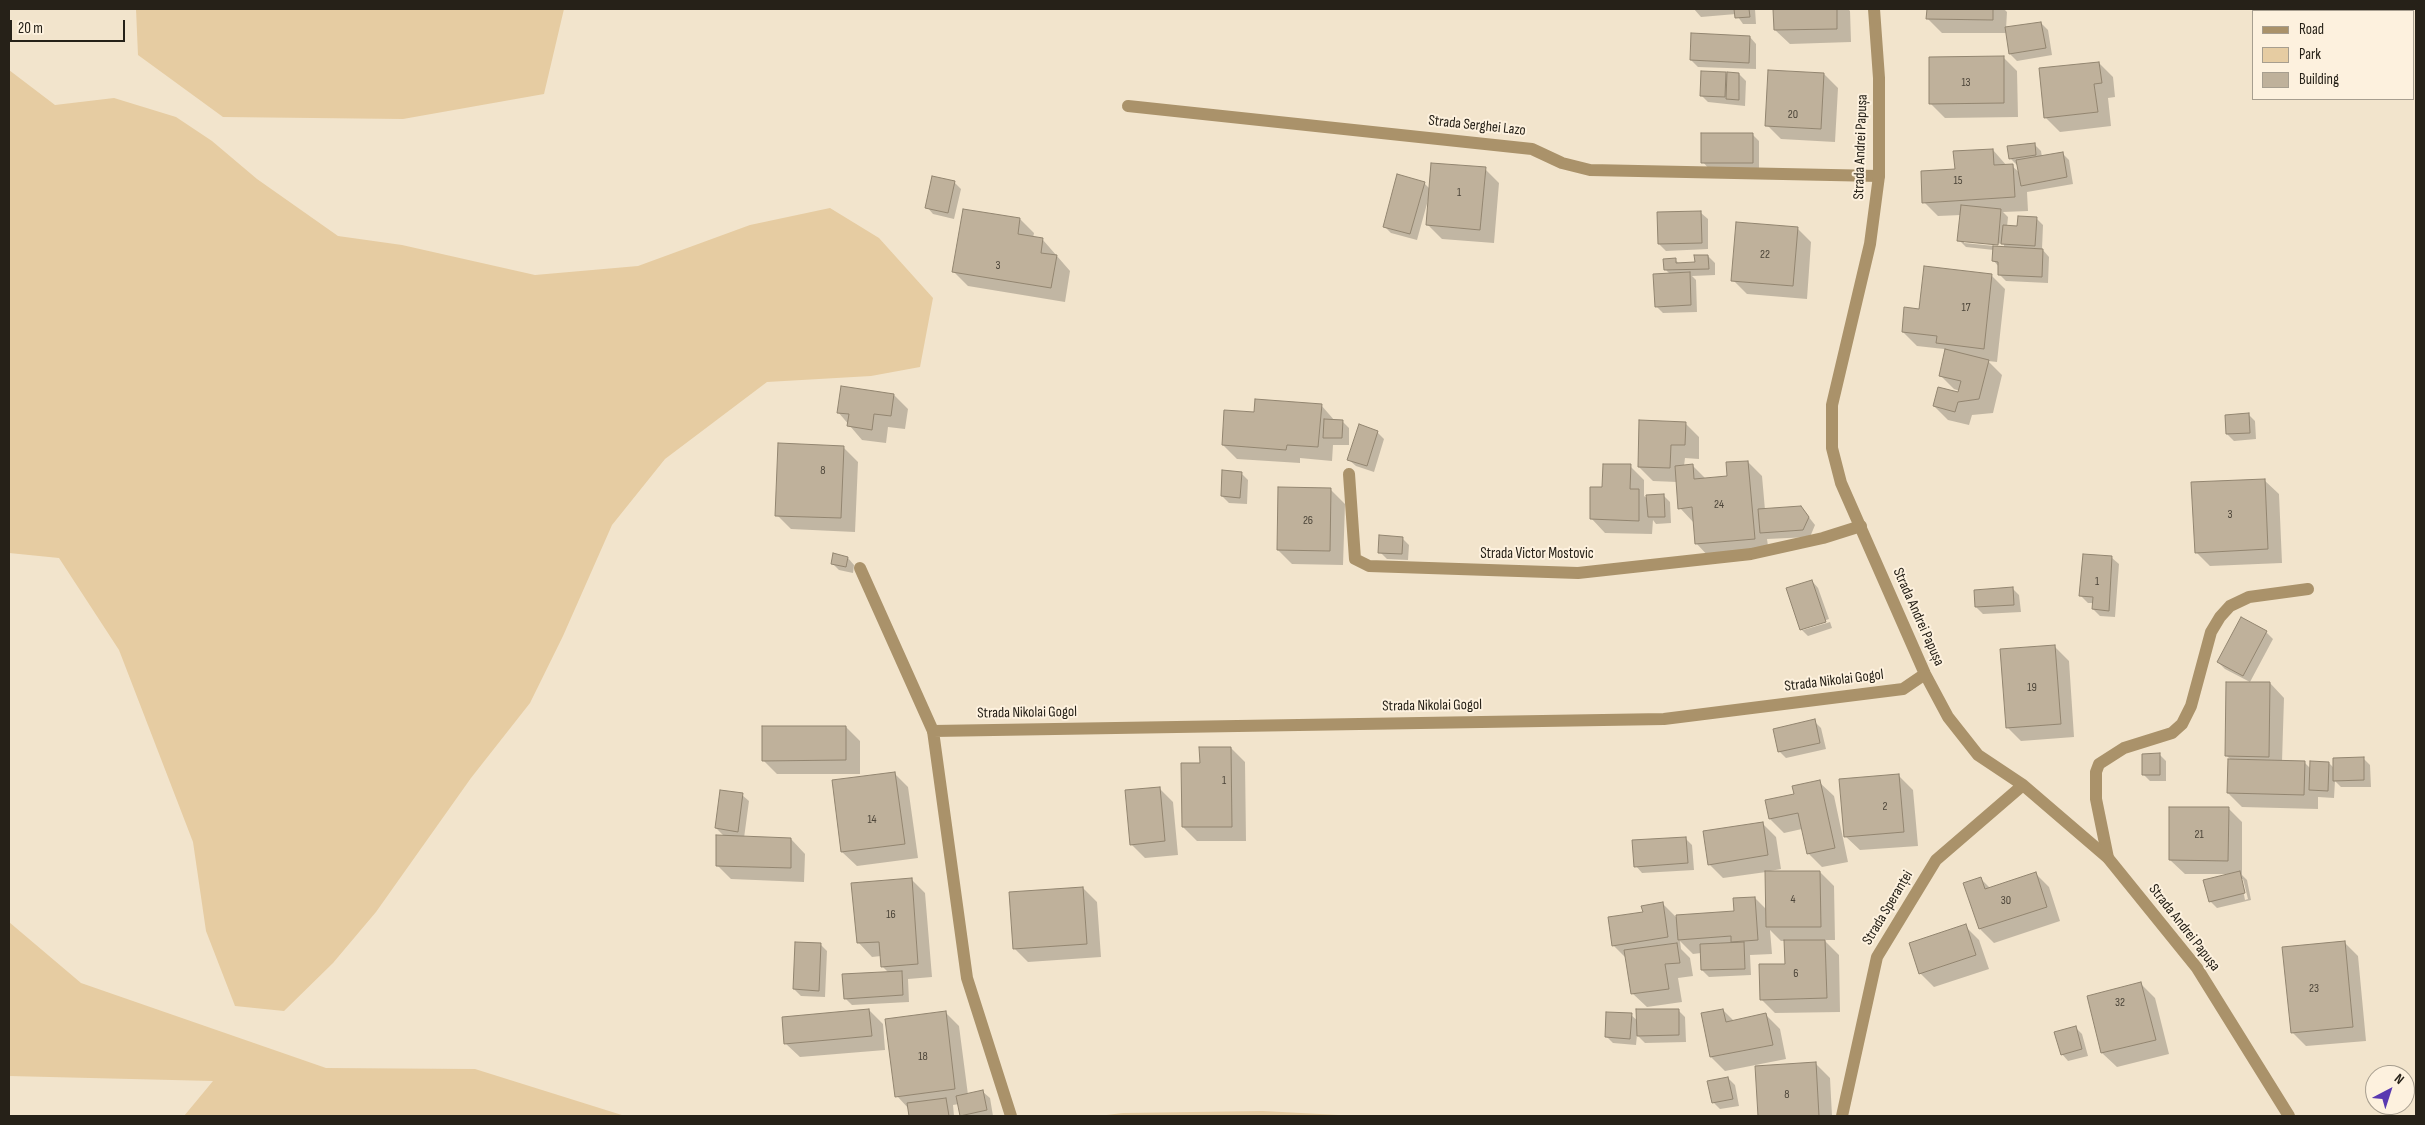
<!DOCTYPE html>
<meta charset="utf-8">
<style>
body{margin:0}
#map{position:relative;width:2425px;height:1125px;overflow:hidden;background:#f2e4cc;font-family:"Sofia Sans Condensed",sans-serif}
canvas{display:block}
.frame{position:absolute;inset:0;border:10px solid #262118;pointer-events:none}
.legend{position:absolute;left:2252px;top:10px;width:162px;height:90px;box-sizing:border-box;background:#fdf1de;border:1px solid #a79e8f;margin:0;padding:6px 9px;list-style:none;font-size:15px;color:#262118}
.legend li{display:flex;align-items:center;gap:10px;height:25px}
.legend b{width:25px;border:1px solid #a79e8f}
.north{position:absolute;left:2365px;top:1065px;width:50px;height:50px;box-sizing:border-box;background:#fdf1de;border:1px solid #a79e8f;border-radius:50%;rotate:40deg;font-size:14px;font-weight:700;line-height:20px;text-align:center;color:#262118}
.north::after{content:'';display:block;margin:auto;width:18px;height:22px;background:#5939b1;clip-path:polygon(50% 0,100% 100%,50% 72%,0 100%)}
.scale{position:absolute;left:10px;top:20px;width:115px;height:22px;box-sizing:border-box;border:2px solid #262118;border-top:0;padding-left:6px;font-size:15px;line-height:18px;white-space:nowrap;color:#262118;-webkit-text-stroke:4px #fdf1de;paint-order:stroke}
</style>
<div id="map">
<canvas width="2425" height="1125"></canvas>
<div class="frame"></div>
<ul class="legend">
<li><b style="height:6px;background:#aa926a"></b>Road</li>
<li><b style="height:14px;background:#e6cca2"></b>Park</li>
<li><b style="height:14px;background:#bfb19b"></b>Building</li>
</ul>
<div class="north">N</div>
<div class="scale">20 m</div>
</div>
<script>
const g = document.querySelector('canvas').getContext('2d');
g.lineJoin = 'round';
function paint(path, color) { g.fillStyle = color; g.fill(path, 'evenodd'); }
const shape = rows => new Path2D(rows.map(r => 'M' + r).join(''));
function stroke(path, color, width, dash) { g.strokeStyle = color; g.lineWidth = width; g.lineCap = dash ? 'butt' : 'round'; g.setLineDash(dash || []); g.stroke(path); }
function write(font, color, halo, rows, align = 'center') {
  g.font = font + ' "Sofia Sans Condensed",sans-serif'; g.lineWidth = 4; g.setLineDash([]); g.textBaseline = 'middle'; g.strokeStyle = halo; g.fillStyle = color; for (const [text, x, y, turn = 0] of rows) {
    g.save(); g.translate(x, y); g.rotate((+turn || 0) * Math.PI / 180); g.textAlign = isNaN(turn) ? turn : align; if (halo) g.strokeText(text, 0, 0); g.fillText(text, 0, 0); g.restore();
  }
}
const green = shape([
 [136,9,564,9,544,94,403,119,223,117,138,55],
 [9,70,55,105,114,98,176,117,212,141,257,179,338,236,402,245,535,275,638,266,750,225,830,208,879,238,933,298,920,367,871,376,767,382,665,459,612,525,563,636,530,703,471,778,376,912,333,963,284,1011,235,1006,206,931,193,842,119,650,59,558,9,553],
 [9,922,81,983,326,1068,475,1069,625,1116,184,1116,213,1081,9,1076],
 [1263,1111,1358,1116,1098,1116,1123,1113]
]);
const shadow = shape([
 [1694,9,1755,9,1756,24,1743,24,1736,14,1701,17],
 [1775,9,1848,9,1850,11,1851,42,1790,44,1775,30],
 [1928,9,2004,9,2007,12,2006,29,2041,23,2048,30,2052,55,2017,61,2010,54,2007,33,1942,33,1928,19],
 [1750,37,1756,44,1756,69,1698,67,1691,60],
 [2003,57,2017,71,2018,117,1945,118,1931,104],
 [2099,63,2113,77,2115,97,2108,98,2111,126,2060,132,2045,117],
 [1726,73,1728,76,1739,74,1746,81,1745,106,1708,102,1701,95],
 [1824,74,1838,88,1835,142,1781,139,1767,125],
 [1752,134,1759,141,1759,169,1709,169,1703,162],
 [2034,144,2041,151,2042,157,2062,153,2069,160,2073,184,2027,192,2028,211,2003,212,2008,217,2007,227,2018,228,2037,219,2043,225,2042,249,2049,257,2048,283,2006,281,1999,274,1999,267,1993,260,1994,250,1966,247,1959,240,1961,215,1938,216,1924,202,1956,170,1993,150,2007,166,2012,166,2020,173,2017,165,2010,158],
 [1964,240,2004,244,2004,247,1964,243],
 [1485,169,1499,183,1494,243,1442,239,1428,225,1428,200,1417,240,1391,233,1384,226,1424,183,1430,189],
 [954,182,961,189,954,219,933,214,927,207],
 [1701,213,1708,219,1708,249,1666,251,1659,244],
 [1020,219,1034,233,1033,238,1043,240,1070,271,1065,302,968,286,954,272],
 [1797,228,1811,242,1807,299,1747,294,1733,280],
 [1708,256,1715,263,1715,275,1692,276,1696,280,1697,312,1663,313,1656,306,1670,274,1665,269,1675,260,1680,264,1696,264],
 [1991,275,2005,289,1997,362,1988,361,2002,375,1993,413,1972,415,1969,425,1948,420,1934,406,1959,393,1960,391,1954,389,1940,375,1946,351,1944,349,1917,346,1903,332,1920,311],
 [894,395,908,409,905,429,888,427,886,443,862,440,838,412],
 [1321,405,1335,421,1342,421,1349,428,1349,445,1333,445,1332,461,1300,458,1300,463,1237,459,1223,445,1255,413],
 [2248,414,2255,421,2256,439,2234,441,2227,434],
 [1685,423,1699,437,1699,459,1685,458,1684,466,1693,466,1706,479,1728,477,1748,462,1762,476,1765,510,1801,507,1815,525,1810,537,1767,539,1769,553,1710,558,1696,543,1694,523,1680,508,1677,482,1653,481,1639,467],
 [1377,432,1384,439,1374,472,1356,466,1349,460],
 [844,448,858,462,855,532,791,529,777,515],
 [1630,466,1644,480,1644,496,1648,499,1663,495,1670,502,1671,523,1656,524,1653,520,1652,534,1605,533,1591,518,1604,488],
 [1241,473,1248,480,1247,504,1229,503,1222,496],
 [2264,480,2279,494,2282,563,2210,566,2196,552],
 [1331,490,1345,504,1343,565,1292,564,1278,550],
 [1402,538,1409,545,1408,560,1387,559,1380,552],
 [848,558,854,565,853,573,839,570,832,563],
 [2112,558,2119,564,2115,617,2100,616,2093,609,2094,603,2088,603,2081,596],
 [1812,581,1818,588,1829,619,1803,628,1803,630,1830,622,1832,628,1808,636,1801,629],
 [2013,589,2019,595,2021,612,1983,614,1976,607],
 [2242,618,2266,632,2273,639,2250,682,2225,669,2218,662],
 [2055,647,2069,661,2074,737,2021,741,2007,727],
 [2270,683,2284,698,2282,762,2304,762,2311,769,2329,763,2334,768,2363,758,2370,765,2371,787,2341,787,2335,781,2334,798,2318,797,2318,809,2242,807,2228,793,2231,760,2226,755],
 [1814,721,1821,728,1826,749,1786,758,1779,751],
 [846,727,860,741,860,774,777,774,763,760],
 [1231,748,1245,762,1246,841,1197,841,1183,827,1201,764],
 [2160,755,2166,761,2166,781,2150,781,2143,774],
 [894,773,908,787,918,858,857,866,842,852,833,781],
 [1899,776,1913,790,1918,846,1860,850,1845,836],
 [1819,782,1834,796,1848,862,1822,867,1808,853,1802,829,1784,833,1770,819,1795,795],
 [1159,788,1173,802,1178,855,1145,858,1131,844],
 [742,795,749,801,744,838,791,839,805,854,804,882,731,879,717,865,725,837,716,828],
 [2228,808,2242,822,2242,875,2247,880,2251,900,2217,908,2210,901,2229,874,2185,874,2170,860],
 [2241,879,2243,879,2248,899,2245,900],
 [1762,823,1776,837,1781,869,1770,871,1820,872,1834,886,1835,940,1824,940,1839,955,1840,1012,1775,1013,1761,999,1786,965,1786,941,1781,941,1770,930,1772,954,1750,955,1751,975,1709,977,1702,970,1701,953,1693,954,1680,941,1681,949,1690,958,1693,976,1678,978,1682,1002,1647,1007,1632,993,1627,959,1613,945,1644,913,1662,903,1676,917,1735,912,1755,898,1767,910,1766,872,1723,878,1709,864],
 [1685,838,1692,845,1694,870,1642,873,1636,866],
 [2035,873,2049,887,2060,921,1994,943,1980,929,1981,879,1990,888],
 [911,879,925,893,932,977,908,979,909,1002,852,1005,845,998,889,973,882,966,881,956,872,957,858,942],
 [1083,888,1097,902,1101,957,1028,962,1014,948],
 [1965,926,1979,940,1989,969,1934,987,1920,973],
 [2344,942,2358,956,2366,1041,2306,1046,2292,1032],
 [821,945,827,951,825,997,801,996,794,989],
 [2141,984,2155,998,2169,1054,2117,1067,2102,1053,2088,997],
 [869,1010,883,1024,885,1050,800,1057,785,1043],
 [1678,1010,1685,1017,1686,1042,1645,1043,1637,1035,1636,1045,1613,1043,1606,1036,1631,1015,1638,1021],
 [1723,1010,1734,1021,1766,1015,1780,1029,1786,1059,1725,1071,1711,1057],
 [945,1012,959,1026,968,1095,983,1092,990,1098,993,1116,961,1116,959,1104,953,1105,954,1116,910,1116,909,1109,897,1096],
 [2075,1027,2082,1034,2088,1056,2068,1061,2062,1054],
 [1816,1064,1830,1078,1832,1116,1759,1116,1756,1067],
 [1728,1078,1735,1085,1739,1106,1720,1109,1713,1102]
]);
const building = shape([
 [1734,9,1749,9,1750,17,1735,18,1734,9],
 [1773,9,1837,9,1837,29,1774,30,1773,9],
 [1927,9,1993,9,1993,20,1926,19,1927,9],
 [2041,22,2046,48,2009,54,2005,27,2041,22],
 [1691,33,1750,36,1749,63,1690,60,1691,33],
 [2004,56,2004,103,1929,104,1929,57,2004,56],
 [2099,62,2102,83,2094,84,2098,112,2044,118,2039,68,2099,62],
 [1768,70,1824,73,1821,129,1765,126,1768,70],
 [1701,71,1726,72,1725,97,1700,96,1701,71],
 [1727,72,1739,73,1739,100,1726,99,1727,72],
 [1701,133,1753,133,1753,163,1701,163,1701,133],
 [2035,143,2036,155,2009,159,2007,146,2035,143],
 [1993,149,1994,165,2013,164,2015,197,1922,203,1921,171,1955,169,1953,151,1993,149],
 [2063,152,2067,177,2021,186,2016,160,2063,152],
 [1431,163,1486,167,1480,230,1426,225,1431,163],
 [1397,174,1425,182,1410,234,1383,227,1397,174],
 [932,176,955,181,948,213,925,208,932,176],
 [1961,205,2001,209,1998,245,1957,241,1961,205],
 [963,209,1020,218,1018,234,1043,238,1041,253,1057,255,1051,288,952,272,963,209],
 [1701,211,1702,243,1658,244,1657,212,1701,211],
 [2018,216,2037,217,2035,246,2001,244,2003,225,2017,226,2018,216],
 [1736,222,1798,227,1793,286,1731,281,1736,222],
 [1993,246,2043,249,2042,277,1998,275,1998,262,1992,261,1993,246],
 [1694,255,1708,255,1709,269,1664,270,1663,259,1676,258,1676,263,1695,262,1694,255],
 [1924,266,1992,274,1984,349,1936,343,1937,336,1902,332,1904,307,1919,309,1924,266],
 [1690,272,1691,305,1655,307,1653,274,1690,272],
 [1945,349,1989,360,1979,399,1958,402,1955,412,1933,406,1938,387,1958,392,1961,381,1939,376,1945,349],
 [841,386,894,394,891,416,874,414,872,430,847,426,849,414,837,413,841,386],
 [1255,399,1322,404,1318,447,1287,445,1286,450,1222,445,1224,410,1254,412,1255,399],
 [2249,413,2250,433,2226,434,2225,415,2249,413],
 [1324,419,1343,420,1342,438,1323,438,1324,419],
 [1639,420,1686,422,1685,445,1671,445,1670,468,1638,467,1639,420],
 [1359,424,1378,431,1367,466,1347,460,1359,424],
 [778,443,844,446,841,518,775,516,778,443],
 [1748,461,1755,539,1695,544,1692,507,1678,509,1675,466,1693,464,1694,479,1727,476,1726,462,1748,461],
 [1603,464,1631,464,1630,489,1639,489,1639,521,1590,519,1590,487,1602,487,1603,464],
 [1222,470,1242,472,1240,498,1221,496,1222,470],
 [2265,479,2268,549,2195,553,2191,482,2265,479],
 [1278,487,1331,488,1330,551,1277,550,1278,487],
 [1664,494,1665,517,1648,517,1646,495,1664,494],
 [1801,506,1809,517,1803,530,1760,533,1758,509,1801,506],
 [1379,535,1403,537,1402,554,1378,553,1379,535],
 [833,553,848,557,846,567,831,564,833,553],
 [2083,554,2112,556,2109,611,2092,609,2093,597,2079,596,2083,554],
 [1812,580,1826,622,1800,630,1786,588,1812,580],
 [2013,587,2014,605,1975,607,1974,590,2013,587],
 [2241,617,2267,631,2243,676,2217,662,2241,617],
 [2055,645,2061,724,2006,728,2000,649,2055,645],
 [2226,682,2270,682,2269,757,2225,756,2226,682],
 [1815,719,1820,743,1778,752,1773,729,1815,719],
 [762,726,846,726,846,760,762,761,762,726],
 [1199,747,1231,747,1232,827,1182,827,1181,763,1200,763,1199,747],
 [2160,753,2160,775,2142,775,2142,754,2160,753],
 [2364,757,2364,780,2333,781,2333,758,2364,757],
 [2228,759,2305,761,2304,795,2227,793,2228,759],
 [2310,761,2329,762,2328,791,2309,790,2310,761],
 [895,772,905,844,841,852,832,780,895,772],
 [1899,774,1904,832,1844,837,1839,779,1899,774],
 [1820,780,1835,848,1807,854,1798,813,1769,819,1765,800,1794,794,1792,786,1820,780],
 [1160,787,1165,841,1130,845,1125,790,1160,787],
 [720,790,743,793,738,832,715,828,720,790],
 [2169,807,2229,807,2228,861,2169,860,2169,807],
 [1763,822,1768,855,1708,865,1703,831,1763,822],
 [716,835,791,838,791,868,716,866,716,835],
 [1686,837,1688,863,1634,867,1632,840,1686,837],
 [1765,871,1820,871,1821,927,1766,927,1765,871],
 [2240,871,2245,893,2209,902,2203,880,2240,871],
 [2036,872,2047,907,1979,929,1963,883,1981,877,1985,889,2036,872],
 [912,878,918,964,881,967,879,942,857,943,851,883,912,878],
 [1083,887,1087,944,1013,949,1009,892,1083,887],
 [1755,897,1758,940,1731,942,1731,936,1678,940,1676,915,1734,911,1733,898,1755,897],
 [1663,902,1668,937,1612,946,1608,917,1643,912,1641,906,1663,902],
 [1966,924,1976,955,1919,974,1909,943,1966,924],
 [1784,940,1825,940,1827,998,1760,1000,1759,964,1785,964,1784,940],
 [2345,941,2353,1027,2291,1033,2282,947,2345,941],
 [795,942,821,943,819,991,793,989,795,942],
 [1744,942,1745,969,1701,970,1700,944,1744,942],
 [1677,943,1680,963,1665,964,1669,989,1631,994,1624,950,1677,943],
 [902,971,903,995,844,999,842,974,902,971],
 [2141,982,2156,1040,2101,1053,2087,996,2141,982],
 [869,1009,872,1036,784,1044,782,1017,869,1009],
 [1636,1009,1679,1009,1679,1035,1637,1036,1636,1009],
 [1723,1009,1726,1022,1766,1013,1773,1045,1710,1057,1701,1013,1723,1009],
 [946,1011,955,1089,895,1097,885,1019,946,1011],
 [1606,1012,1632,1013,1630,1039,1605,1037,1606,1012],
 [2076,1026,2082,1049,2061,1055,2054,1032,2076,1026],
 [1816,1062,1819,1116,1758,1116,1755,1066,1816,1062],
 [1728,1077,1733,1099,1712,1103,1707,1081,1728,1077],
 [983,1090,987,1110,960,1116,956,1096,983,1090],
 [946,1098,949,1116,909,1116,907,1103,946,1098]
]);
const lane = shape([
 [1128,106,1532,149,1562,163,1590,170,1879,176],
 [1349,474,1355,559,1369,566,1578,573,1751,554,1823,538,1861,526],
 [860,568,933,731],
 [2108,858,2096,799,2096,772,2099,764,2124,748,2172,733,2182,724,2191,706,2211,632,2220,617,2230,606,2249,597,2308,589]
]);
const street = shape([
 [1874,9,1879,78,1879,176,1870,244,1832,405,1832,448,1841,483,1925,674,1948,717,1978,755,2023,785,2108,858,2197,968,2289,1116],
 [1011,1116,967,978,933,731,1664,719,1903,689,1925,674],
 [1842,1116,1877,957,1936,860,2023,785]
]);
const numberNames = [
 ["13",1966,83],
 ["20",1793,115],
 ["15",1958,181],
 ["1",1459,193],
 ["22",1765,255],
 ["3",998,266],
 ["17",1966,308],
 ["8",823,471],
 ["24",1719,505],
 ["3",2230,515],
 ["26",1308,521],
 ["1",2097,582],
 ["19",2032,688],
 ["1",1224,781],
 ["2",1885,807],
 ["14",872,820],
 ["21",2199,835],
 ["4",1793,900],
 ["30",2006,901],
 ["16",891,915],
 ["6",1796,974],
 ["23",2314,989],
 ["32",2120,1003],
 ["18",923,1057],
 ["8",1787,1095]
];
const streetNames = [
 ["Strada Serghei Lazo",1477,126,6],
 ["Strada Andrei Papușa",1861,147,-88],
 ["Strada Victor Mostovic",1537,554],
 ["Strada Andrei Papușa",1918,617,66],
 ["Strada Nikolai Gogol",1834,681,-7],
 ["Strada Nikolai Gogol",1432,706,-1],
 ["Strada Nikolai Gogol",1027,713,-1],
 ["Strada Speranței",1888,908,-59],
 ["Strada Andrei Papușa",2184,928,52]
];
paint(green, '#e6cca2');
paint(shadow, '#0003');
paint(building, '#bfb19b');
stroke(building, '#928570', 1);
stroke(lane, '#aa926a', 12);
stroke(street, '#aa926a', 12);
write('12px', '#4c4539', null, numberNames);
write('15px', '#262118', '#fdf1de', streetNames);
</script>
